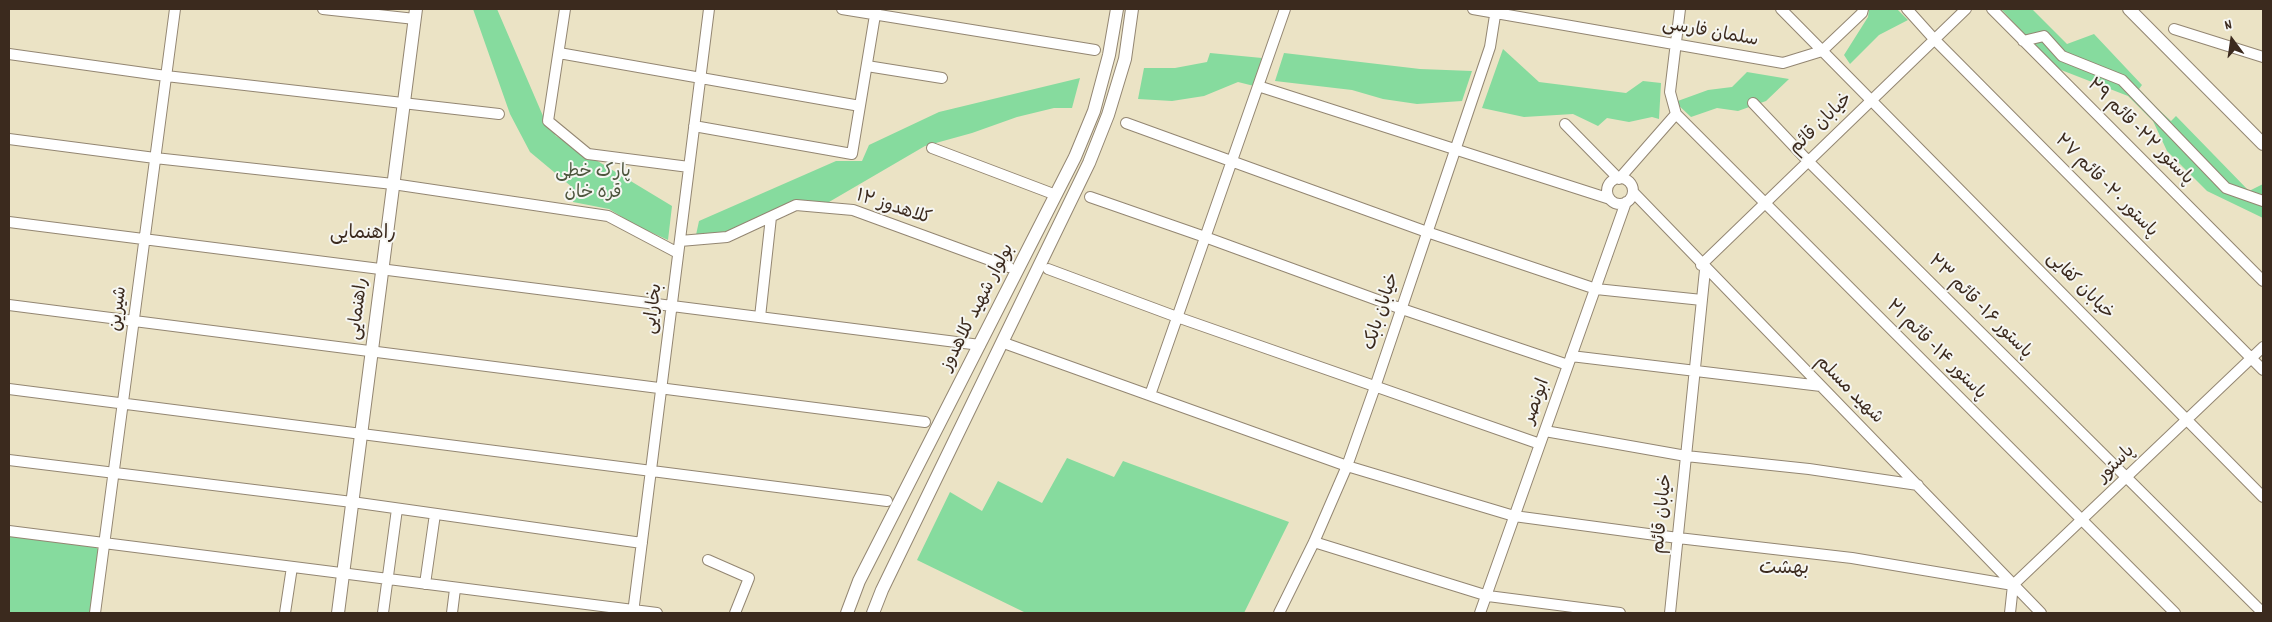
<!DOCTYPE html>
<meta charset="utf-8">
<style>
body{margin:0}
#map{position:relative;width:2272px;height:622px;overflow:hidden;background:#ebe3c5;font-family:Dekko,sans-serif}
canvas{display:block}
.frame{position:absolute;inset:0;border:10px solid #3b2a1e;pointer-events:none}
.north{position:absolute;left:2207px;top:15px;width:50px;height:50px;-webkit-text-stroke:4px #f6f6f2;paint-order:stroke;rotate:346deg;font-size:14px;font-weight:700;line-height:20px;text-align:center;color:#3b2a1e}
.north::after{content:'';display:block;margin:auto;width:18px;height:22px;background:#3b2a1e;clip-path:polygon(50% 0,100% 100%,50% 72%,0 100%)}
</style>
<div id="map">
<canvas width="2272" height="622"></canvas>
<div class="frame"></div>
<div class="north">N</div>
</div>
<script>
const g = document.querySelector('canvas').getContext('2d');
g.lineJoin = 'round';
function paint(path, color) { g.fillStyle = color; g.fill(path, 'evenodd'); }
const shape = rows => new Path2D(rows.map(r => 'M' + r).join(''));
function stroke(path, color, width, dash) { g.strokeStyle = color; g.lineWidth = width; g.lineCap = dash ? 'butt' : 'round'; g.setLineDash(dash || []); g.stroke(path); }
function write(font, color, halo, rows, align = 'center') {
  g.font = font + ' Dekko,"Playpen Sans Arabic",sans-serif'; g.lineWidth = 4; g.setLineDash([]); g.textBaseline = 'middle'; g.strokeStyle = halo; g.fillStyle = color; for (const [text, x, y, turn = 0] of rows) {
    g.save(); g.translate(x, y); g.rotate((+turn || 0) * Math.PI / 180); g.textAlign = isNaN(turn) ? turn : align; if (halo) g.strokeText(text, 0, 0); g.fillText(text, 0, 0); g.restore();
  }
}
const green = shape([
 [473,9,497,9,543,116,556,136,672,206,668,240,635,225,609,209,573,202,572,187,530,152,510,114],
 [1869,9,1897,9,1908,20,1879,35,1850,64,1844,55,1868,17],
 [2001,9,2032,9,2067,44,2094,34,2142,85,2139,89,2157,108,2171,121,2176,116,2249,191,2263,184,2263,218,2207,191,2167,151,2153,121,2128,96,2056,68],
 [1503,49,1539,82,1626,93,1643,81,1661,83,1659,119,1652,117,1629,122,1607,118,1598,126,1573,114,1524,117,1482,108],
 [1210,53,1262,58,1254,86,1238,82,1204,96,1172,101,1138,99,1144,68,1175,68,1207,62],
 [1284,53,1420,69,1472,71,1462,101,1417,104,1383,99,1352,90,1275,81],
 [1747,72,1789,79,1766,101,1738,111,1717,108,1691,117,1675,102,1708,90,1732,87],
 [1080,78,1072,108,1054,108,1017,117,972,133,925,146,829,202,792,202,730,231,696,235,699,221,836,161,862,161,869,145,939,112],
 [1067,458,1114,477,1123,461,1289,522,1244,613,1026,613,917,560,950,492,982,511,998,481,1042,503],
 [9,535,95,545,100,552,92,613,9,613]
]);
const minor = shape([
 [323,9,415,19],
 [565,9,548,121,588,154,689,167],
 [842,9,1095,50],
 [1473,9,1783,63,1822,51,1862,13,1863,9],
 [1680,9,1670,92,1676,114,2175,613],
 [1781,9,2263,497],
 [1907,9,1934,39,2263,370],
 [1992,9,2263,281],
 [2174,29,2263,57],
 [2023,41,2044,36,2062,56,2122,80,2226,188,2263,201],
 [559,53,860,106],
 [9,54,166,76,499,114],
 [867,66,942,78],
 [1258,86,1610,199],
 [1753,103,1808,161,2263,613],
 [1126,123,1427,232,1596,289,1702,300],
 [1565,124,1619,179,1676,114],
 [694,126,852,154,876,9],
 [9,139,155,158,393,184,608,216,678,253],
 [932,148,1056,195],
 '1607 191a13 13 0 1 1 26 0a13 13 0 1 1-26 0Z',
 [1633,192,2041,613],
 [1090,197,1205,237,1402,309,1568,365],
 [9,222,980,345],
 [680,241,727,237,796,205,853,210,1009,267],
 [1701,265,1966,9],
 [1048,269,1177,317,1540,444],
 [9,305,925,422],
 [760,317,771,217],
 [1004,343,1347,466,1514,516,1678,538,1852,558,2013,585],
 [1571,356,1821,386],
 [9,389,887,501],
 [1150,395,1285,9],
 [1545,431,1686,456,1809,469,1918,485],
 [9,460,352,502,642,543],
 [9,531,657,613],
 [1314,542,1488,596,1620,613],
 [708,560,749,578,735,613],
 [425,584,435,514],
 [95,613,175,9],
 [285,613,292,567],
 [383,613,397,509],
 [452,613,455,589],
 [633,613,709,9],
 [1279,613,1314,542,1347,466,1375,387,1490,47,1496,9],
 [1480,613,1626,202],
 [1670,613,1705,270],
 [2010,613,2013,585,2263,347]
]);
const major = shape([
 [2129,9,2263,144],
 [338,613,416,9],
 [847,613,859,581,1075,157,1094,111,1109,55,1117,9],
 [873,613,882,590,1089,163,1108,115,1125,59,1132,9]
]);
const streetNames = [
 ["سلمان فارسی",1710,34,10],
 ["خیابان قائم",1822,125,-44],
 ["پاستور ۲۲- قائم ۲۹",2139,133,45],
 ["پاستور ۲۰- قائم ۲۷",2105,187,45],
 ["کلاهدوز ۱۲",893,209,18],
 ["خیابان کفایی",2079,287,45],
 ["بولوار شهید کلاهدوز",979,308,-63],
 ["پاستور ۱۶- قائم ۲۳",1979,308,45],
 ["شیرین",120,309,-83],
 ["راهنمایی",360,309,-83],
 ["بخارایی",655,309,-83],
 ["خیابان بابک",1383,312,-72],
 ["پاستور ۱۴- قائم ۲۱",1935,351,45],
 ["شهید مسلم",1848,391,45],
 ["ابونصر",1538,402,-70],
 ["پاستور",2117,465,-44],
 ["خیابان قائم",1664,514,-84]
];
const parkNames = [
 ["پارک خطی",593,174],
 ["قره خان",593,195]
];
const neighbourhoodNames = [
 ["راهنمایی",363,235],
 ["بهشت",1784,570]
];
paint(green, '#86db9e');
stroke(minor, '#938672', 12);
stroke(major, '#938672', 14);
stroke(minor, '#fff', 10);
stroke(major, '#fff', 12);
write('18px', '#3b2a1e', '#f6f6f2', streetNames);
write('18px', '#4e563e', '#f6f6f2', parkNames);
write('19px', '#3b2a1e', '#f6f6f2', neighbourhoodNames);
</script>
